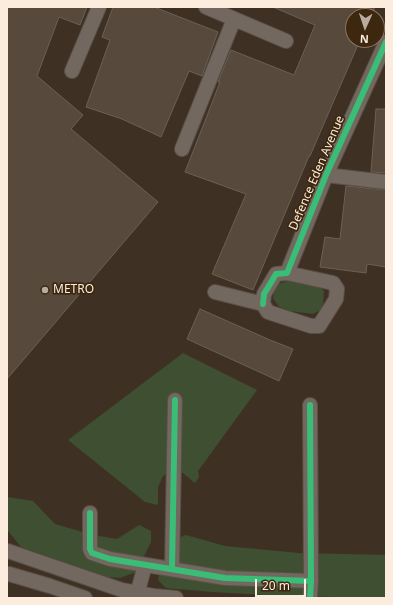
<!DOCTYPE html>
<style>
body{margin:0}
#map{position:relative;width:393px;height:605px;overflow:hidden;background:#3e3124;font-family:"Noto Sans",sans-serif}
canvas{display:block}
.frame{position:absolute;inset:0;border:8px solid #fbecde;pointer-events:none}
.north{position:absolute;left:345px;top:8px;width:40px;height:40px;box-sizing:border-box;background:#3d270f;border:1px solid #897662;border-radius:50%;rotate:183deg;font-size:11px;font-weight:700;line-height:16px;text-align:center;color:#fbecde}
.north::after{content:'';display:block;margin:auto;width:14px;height:18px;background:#b9ab9d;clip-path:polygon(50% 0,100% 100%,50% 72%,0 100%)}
.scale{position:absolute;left:255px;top:579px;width:51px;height:18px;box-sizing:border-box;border:2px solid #fbecde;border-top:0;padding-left:5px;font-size:12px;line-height:14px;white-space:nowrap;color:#fbecde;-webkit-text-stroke:3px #3d270f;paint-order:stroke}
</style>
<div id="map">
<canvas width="393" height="605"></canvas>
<div class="frame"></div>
<div class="north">N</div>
<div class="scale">20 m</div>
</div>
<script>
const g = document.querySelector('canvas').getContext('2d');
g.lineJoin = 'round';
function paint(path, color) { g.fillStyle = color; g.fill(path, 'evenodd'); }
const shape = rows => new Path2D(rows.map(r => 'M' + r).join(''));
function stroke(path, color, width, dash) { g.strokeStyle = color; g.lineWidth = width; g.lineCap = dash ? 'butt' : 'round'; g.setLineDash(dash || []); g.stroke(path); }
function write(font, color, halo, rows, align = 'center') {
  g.font = font + ' "Noto Sans",sans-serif'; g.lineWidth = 3.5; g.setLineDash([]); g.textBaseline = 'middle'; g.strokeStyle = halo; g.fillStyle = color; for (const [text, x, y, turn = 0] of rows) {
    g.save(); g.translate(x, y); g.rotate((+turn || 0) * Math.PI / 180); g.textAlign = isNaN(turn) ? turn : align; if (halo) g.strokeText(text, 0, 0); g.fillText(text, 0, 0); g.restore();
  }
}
const green = shape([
 [287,281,296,281,319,287,324,291,323,304,320,310,313,314,290,311,279,307,273,298,274,291,279,284],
 [183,353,257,390,198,471,199,477,195,483,183,473,170,472,163,476,158,487,158,505,145,502,68,440],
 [7,497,33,501,55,524,93,535,117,539,139,525,151,531,151,542,136,572,120,578,108,577,21,547,9,532,7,532],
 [186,535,225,546,299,553,386,555,386,598,285,596,213,592,166,588,158,580,166,551,173,540]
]);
const building = shape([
 [7,7,87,7,80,25,59,17,37,76,83,115,71,129,158,202,7,379,7,7],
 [113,7,154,7,218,32,202,76,189,71,161,137,122,119,86,107,110,40,102,37,113,7],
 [273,7,375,7,371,16,353,16,353,40,360,40,310,156,309,156,253,290,212,274,246,194,185,172,210,108,220,82,218,82,231,50,294,75,315,25,273,7],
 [376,109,386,109,386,173,371,172,376,109],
 [346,186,386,190,386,267,367,264,366,273,320,267,325,237,340,239,346,186],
 [200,309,270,340,293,349,279,381,187,339,200,309]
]);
const street = shape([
 [206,7,286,41],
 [72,71,99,7],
 [182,149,234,19],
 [326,175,386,182],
 [215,292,263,304,268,312,311,326,319,326,336,299,337,289,333,283,287,273],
 [263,304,264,294,276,274,287,273,326,175,386,42],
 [90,513,90,549,92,553,110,559,225,578,311,581],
 [8,551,122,590,154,596,176,598],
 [172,569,175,400],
 [9,574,50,586,85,598],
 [136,598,145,565],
 [310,598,311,581,310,405]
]);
const cycleway = shape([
 [263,304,264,294,276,274,287,273,326,175,386,42],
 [90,513,90,549,92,553,110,559,225,578,311,581],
 [172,569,175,400],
 [310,598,311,581,310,405]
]);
const markers = [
 [45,290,4,"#b9ab9d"]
];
const streetNames = [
 ["Defence Eden Avenue",317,173,-67]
];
const poiNames = [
 ["METRO",53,290]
];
paint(green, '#3e5031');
paint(building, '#57493b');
stroke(building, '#6c6056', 1);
stroke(street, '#5a4f44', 16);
stroke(street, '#72685f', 14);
stroke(cycleway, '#3abd76', 6);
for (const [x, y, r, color] of markers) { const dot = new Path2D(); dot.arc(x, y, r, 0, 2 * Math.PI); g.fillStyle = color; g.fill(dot); stroke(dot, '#3d270f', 1.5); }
write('12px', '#fbecde', '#3d270f', streetNames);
write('12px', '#fbecde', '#3d270f', poiNames, 'left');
</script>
